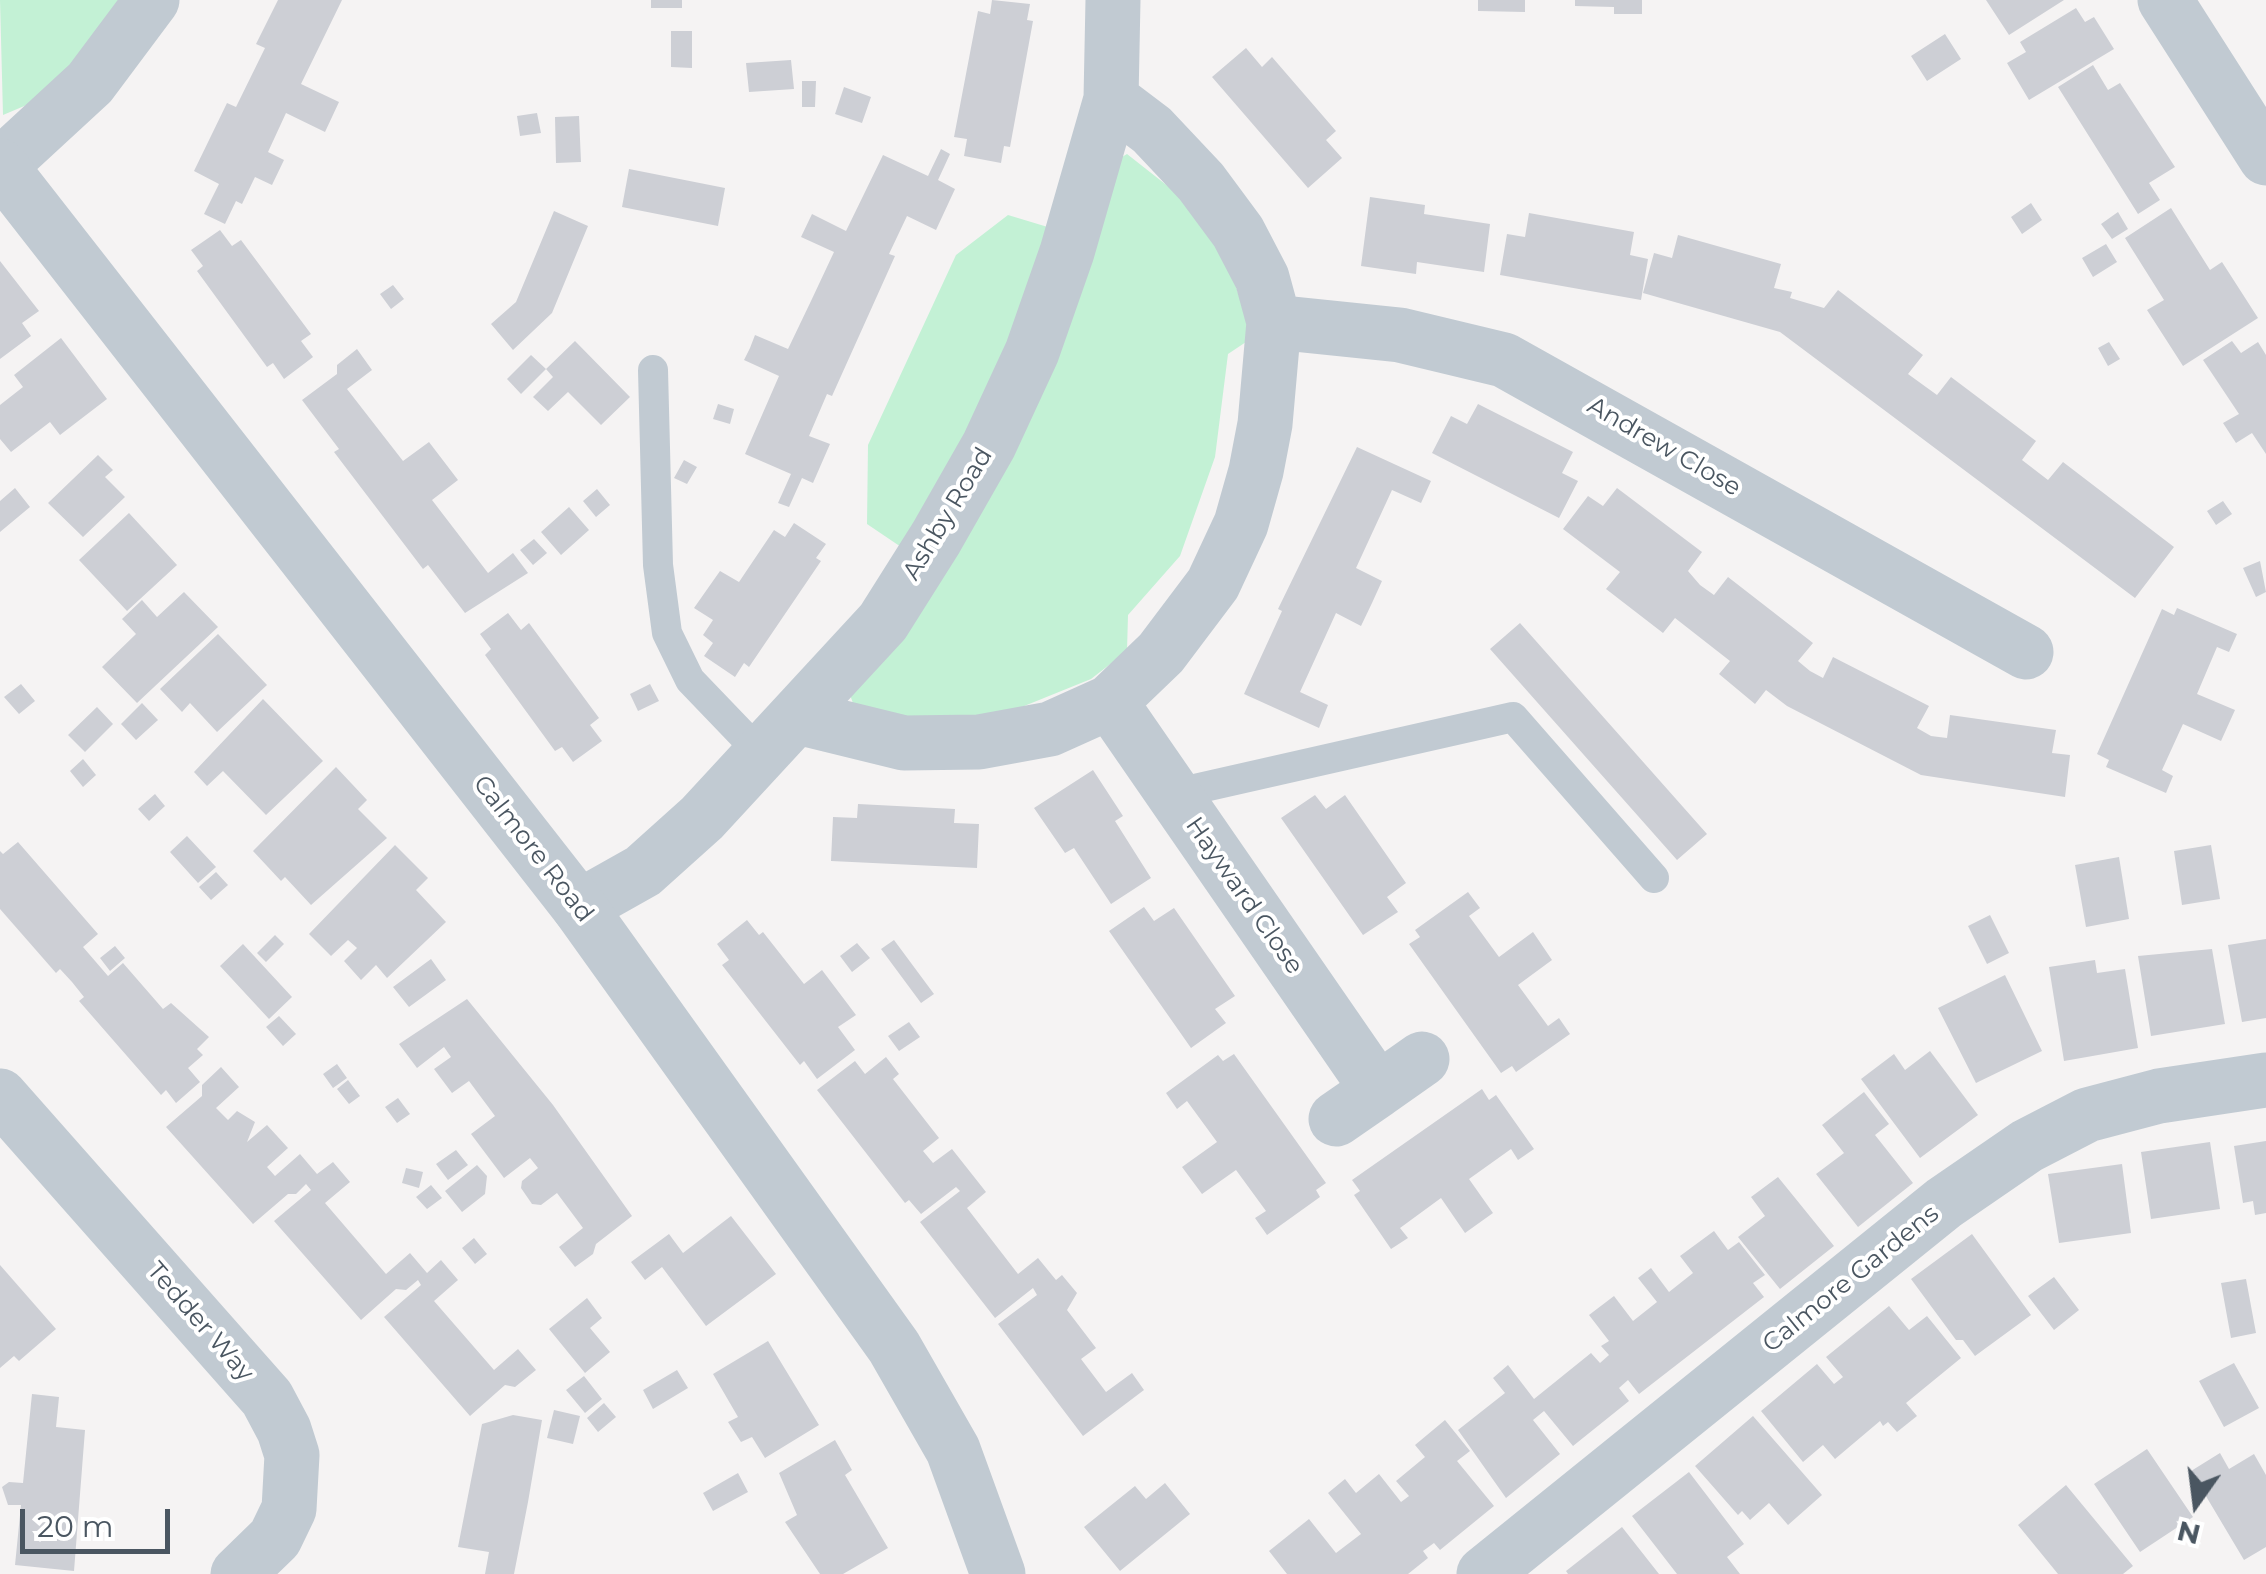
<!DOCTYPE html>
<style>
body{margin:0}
#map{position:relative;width:2266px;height:1574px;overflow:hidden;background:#f5f3f3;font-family:Montserrat,sans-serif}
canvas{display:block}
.north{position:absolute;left:2146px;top:1454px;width:100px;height:100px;-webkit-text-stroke:8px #fff;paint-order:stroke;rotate:194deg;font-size:28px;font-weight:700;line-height:40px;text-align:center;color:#4a5661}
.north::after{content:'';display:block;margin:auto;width:35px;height:45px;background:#4a5661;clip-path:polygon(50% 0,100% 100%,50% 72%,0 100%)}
.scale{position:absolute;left:20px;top:1509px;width:150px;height:45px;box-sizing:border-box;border:5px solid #4a5661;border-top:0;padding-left:12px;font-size:30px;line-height:35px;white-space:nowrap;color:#4a5661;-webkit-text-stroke:8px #fff;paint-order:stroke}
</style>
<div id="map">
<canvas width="2266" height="1574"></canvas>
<div class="north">N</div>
<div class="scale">20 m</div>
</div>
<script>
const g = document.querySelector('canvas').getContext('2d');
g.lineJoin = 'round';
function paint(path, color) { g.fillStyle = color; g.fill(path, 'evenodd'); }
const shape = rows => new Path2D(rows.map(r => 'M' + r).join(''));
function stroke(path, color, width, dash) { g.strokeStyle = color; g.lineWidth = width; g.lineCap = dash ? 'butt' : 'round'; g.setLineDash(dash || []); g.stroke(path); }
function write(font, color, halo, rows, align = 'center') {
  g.font = font + ' Montserrat,sans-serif'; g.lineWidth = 8; g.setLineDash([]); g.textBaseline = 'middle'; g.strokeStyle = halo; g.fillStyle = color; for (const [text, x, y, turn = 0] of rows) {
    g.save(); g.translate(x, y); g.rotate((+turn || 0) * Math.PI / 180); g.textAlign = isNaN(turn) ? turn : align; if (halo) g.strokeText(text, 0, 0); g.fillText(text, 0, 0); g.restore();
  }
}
const green = shape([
 [0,0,125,0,109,28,29,104,3,115],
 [1127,154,1188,202,1230,267,1252,338,1228,354,1215,457,1180,556,1128,615,1127,651,1091,679,997,717,883,719,854,706,849,692,1112,163],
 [1008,215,1051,228,1020,326,907,551,867,524,868,445,956,255]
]);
const building = shape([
 [278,0,342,0,301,84,339,102,325,132,286,113,268,152,284,160,272,185,255,177,242,204,236,201,225,224,204,214,219,184,194,171,227,103,236,107,265,48,256,44],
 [651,0,682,0,682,8,651,8],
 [992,0,1030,4,1027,20,1033,21,1010,147,1004,146,1001,163,964,156,967,139,954,137,978,11,990,14],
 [1478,0,1525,0,1525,12,1478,11],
 [1575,0,1642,0,1642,14,1614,14,1614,7,1575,6],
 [1986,0,2064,0,2009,35],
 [2076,8,2085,22,2094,17,2114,49,2029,100,2007,63,2026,52,2020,42],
 [671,31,692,31,692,68,671,67],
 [1945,34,1961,59,1927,81,1911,56],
 [1246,48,1262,67,1272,57,1336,131,1326,140,1342,158,1308,188,1212,77],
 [791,60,794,89,749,92,746,63],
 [2093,65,2108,90,2120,83,2175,167,2149,183,2160,200,2138,214,2058,87],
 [802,81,816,81,815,107,802,107],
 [844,87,871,97,862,123,835,114],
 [537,113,541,133,520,136,517,116],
 [579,116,581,162,556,163,555,117],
 [941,149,950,154,938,180,955,189,936,230,907,216,889,254,895,256,832,396,827,394,809,436,830,444,813,483,802,478,789,507,778,503,791,474,745,454,779,376,744,360,750,348,755,335,788,349,811,301,834,252,801,237,812,214,846,231,883,155,928,176],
 [629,169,725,188,718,226,622,207],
 [1370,197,1425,205,1424,214,1490,224,1484,272,1417,262,1416,274,1361,266],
 [2031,203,2042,220,2022,234,2011,217],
 [2171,208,2210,270,2222,262,2258,318,2183,366,2147,310,2164,300,2125,238],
 [554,211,588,226,552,313,513,350,491,324,516,302],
 [2118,212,2128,229,2112,239,2101,224],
 [1529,213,1634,232,1630,255,1648,259,1641,300,1500,275,1507,234,1525,237],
 [220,230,232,246,241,240,311,334,301,341,313,357,284,379,273,363,267,367,197,271,203,266,191,250],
 [1678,235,1781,264,1774,288,1792,292,1790,298,1824,308,1838,290,1923,355,1908,374,1937,395,1951,377,2036,441,2022,460,2048,480,2063,462,2174,547,2135,598,1780,332,1643,293,1654,253,1672,258],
 [2106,244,2117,262,2093,277,2082,258],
 [0,261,39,311,22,323,31,336,0,359],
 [393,285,404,299,391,309,380,294],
 [61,338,107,399,60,435,50,422,11,452,0,439,0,405,23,387,14,375],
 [575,341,630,397,601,425,568,392,548,411,533,397,553,377,546,369],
 [2232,341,2241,353,2258,342,2266,355,2266,454,2252,433,2236,443,2223,423,2239,414,2203,360],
 [2109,342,2120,359,2108,366,2098,348],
 [357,349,372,370,347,389,403,461,429,442,458,480,432,500,488,573,513,553,528,573,465,613,428,565,423,569,334,452,339,449,302,400,337,374,337,365],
 [531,355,546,369,521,394,507,379],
 [718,404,734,409,730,424,713,419],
 [1478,404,1573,452,1562,473,1578,481,1559,518,1432,453,1451,416,1467,424],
 [1357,447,1431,481,1421,503,1392,490,1356,568,1382,581,1372,603,1361,626,1336,613,1300,692,1328,705,1319,728,1244,694,1282,611,1278,609],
 [98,455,113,470,105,477,125,497,83,537,48,503],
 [684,460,697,467,687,484,674,478],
 [15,488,30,507,0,532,0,501],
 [1617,488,1702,552,1688,571,1700,585,1714,595,1728,577,1813,643,1798,661,1810,671,1823,678,1833,657,1929,706,1917,728,1931,736,1947,738,1950,715,2056,730,2052,753,2070,755,2065,797,1921,775,1787,706,1766,690,1755,704,1719,674,1730,661,1675,618,1663,633,1606,589,1620,572,1563,529,1588,496,1603,506],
 [597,489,610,505,596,517,583,501],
 [2223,501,2232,514,2216,525,2207,511],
 [569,507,589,530,561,555,541,532],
 [129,513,177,565,127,611,79,560],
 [794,523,826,544,816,558,821,561,749,667,744,663,735,677,704,656,713,643,703,635,713,620,694,608,720,571,739,582,774,530,785,537],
 [534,539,547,553,533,565,520,550],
 [2260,561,2266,592,2256,597,2243,568],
 [184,592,218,627,137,703,102,667,136,634,122,619,142,600,157,617],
 [2177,608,2237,634,2229,652,2217,647,2197,694,2235,710,2221,741,2183,724,2162,770,2173,776,2166,793,2106,767,2109,760,2097,754,2162,609,2174,615],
 [508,613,521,630,529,623,599,718,590,725,602,741,573,762,562,747,555,751,485,655,491,649,480,634],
 [1520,623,1707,834,1677,860,1490,649],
 [218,634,267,685,217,732,190,703,182,712,160,689],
 [21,684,35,701,19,714,4,697],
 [650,684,659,701,638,711,630,694],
 [263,699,323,761,266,815,223,771,207,786,194,772],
 [142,703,158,720,136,740,121,724],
 [97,707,113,724,85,752,68,735],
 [83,759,96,775,83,787,70,771],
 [336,767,367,800,358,809,387,838,311,905,285,877,281,881,253,851],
 [1093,770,1123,816,1115,821,1151,878,1111,904,1074,848,1065,853,1034,808],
 [155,794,165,806,149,821,138,809],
 [1315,795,1326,809,1345,795,1406,883,1387,897,1398,912,1363,935,1281,818],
 [858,804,955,809,954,823,979,824,977,868,831,861,833,817,857,818],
 [187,836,216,867,198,883,170,852],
 [18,842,98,934,83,947,108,976,123,963,163,1009,171,1003,209,1037,197,1049,203,1055,188,1068,200,1082,176,1103,166,1090,161,1095,79,1001,84,997,72,982,60,969,56,973,0,909,0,851,3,854],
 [395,845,428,878,416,890,446,922,387,978,376,965,361,980,344,961,357,948,348,940,331,956,309,934],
 [2211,845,2220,899,2182,905,2174,851],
 [2119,857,2129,919,2086,927,2075,865],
 [216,872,228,885,211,900,199,887],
 [1468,892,1480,908,1469,916,1499,957,1533,932,1552,960,1518,985,1548,1026,1559,1018,1570,1034,1516,1072,1512,1066,1501,1073,1409,944,1420,937,1415,930],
 [1144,907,1154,921,1174,908,1235,996,1215,1009,1226,1023,1191,1048,1109,931],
 [1990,915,2009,953,1987,964,1968,926],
 [747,920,759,935,763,932,804,984,822,970,856,1015,838,1027,855,1050,817,1079,804,1061,800,1065,722,965,729,960,717,944],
 [275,935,284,944,266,962,257,953],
 [2266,939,2266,1018,2242,1022,2228,945],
 [894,940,934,994,921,1003,881,949],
 [857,943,870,958,852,972,840,956],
 [243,944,292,997,269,1019,220,966],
 [115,946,125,958,110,971,100,958],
 [2212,949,2225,1024,2151,1036,2138,956],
 [431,959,446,980,409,1007,393,987],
 [2095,960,2097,973,2125,969,2138,1048,2064,1061,2049,967],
 [2005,975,2042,1051,1976,1083,1938,1008],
 [467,999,553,1105,632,1216,596,1244,593,1254,575,1267,559,1247,583,1228,557,1193,541,1205,532,1204,521,1188,522,1181,538,1168,530,1158,504,1178,471,1134,495,1116,469,1081,452,1093,434,1069,451,1057,444,1047,417,1068,399,1044],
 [279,1016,296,1034,283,1046,266,1027],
 [909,1022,920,1037,899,1051,888,1036],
 [1930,1051,1978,1115,1920,1158,1861,1079,1894,1054,1905,1070],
 [1234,1054,1326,1183,1316,1190,1320,1197,1267,1235,1255,1218,1266,1211,1236,1170,1202,1194,1182,1167,1217,1142,1187,1101,1177,1109,1166,1093,1218,1055,1223,1061],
 [886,1057,899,1074,893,1079,939,1138,923,1151,933,1163,952,1149,986,1192,967,1208,1018,1274,1038,1258,1056,1280,1062,1275,1077,1293,1067,1310,1096,1348,1081,1359,1106,1392,1132,1373,1144,1390,1083,1436,998,1324,1037,1295,1033,1288,995,1318,920,1222,960,1191,956,1187,921,1214,909,1200,905,1203,817,1090,855,1061,865,1074],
 [337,1064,347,1078,333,1088,323,1074],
 [221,1067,239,1087,216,1108,228,1120,237,1111,255,1122,247,1142,267,1125,288,1148,267,1167,275,1176,300,1154,317,1174,333,1162,350,1182,325,1203,386,1274,410,1253,427,1273,441,1260,458,1280,434,1301,494,1370,518,1349,536,1370,515,1387,505,1385,470,1416,384,1317,421,1285,418,1280,406,1290,396,1289,361,1320,274,1221,311,1190,306,1184,296,1194,288,1194,253,1224,166,1127,202,1096,202,1085],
 [348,1080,360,1096,349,1104,337,1089],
 [1482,1089,1489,1100,1496,1095,1534,1149,1518,1160,1511,1149,1469,1179,1493,1213,1465,1233,1441,1198,1400,1228,1408,1238,1391,1249,1354,1195,1360,1191,1352,1180],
 [1864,1092,1889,1124,1875,1135,1913,1183,1858,1227,1816,1174,1844,1153,1822,1125],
 [398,1098,410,1114,397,1123,385,1107],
 [2266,1141,2266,1213,2255,1215,2253,1201,2243,1203,2234,1146],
 [2210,1142,2220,1209,2151,1219,2141,1152],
 [456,1150,468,1165,448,1180,436,1164],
 [2122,1164,2131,1233,2059,1243,2048,1174],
 [477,1165,487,1176,485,1194,462,1212,445,1191],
 [406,1168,423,1172,419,1188,402,1183],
 [1778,1177,1834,1246,1780,1289,1738,1237,1765,1216,1751,1197],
 [431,1185,442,1198,427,1209,416,1197],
 [731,1216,776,1274,706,1326,662,1267,645,1280,631,1262,669,1234,683,1253],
 [1714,1231,1728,1250,1739,1242,1765,1275,1753,1283,1764,1297,1639,1394,1628,1380,1619,1388,1629,1401,1573,1446,1544,1411,1533,1420,1560,1454,1506,1498,1458,1430,1505,1393,1493,1378,1508,1365,1534,1399,1591,1353,1600,1363,1609,1355,1601,1346,1609,1341,1589,1315,1614,1296,1633,1321,1657,1302,1638,1278,1651,1268,1669,1292,1693,1273,1680,1256],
 [1972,1234,2031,1315,1975,1356,1963,1340,1956,1340,1911,1279],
 [474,1238,487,1254,475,1264,462,1248],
 [0,1265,56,1329,19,1361,14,1356,0,1368],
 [2054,1277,2079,1310,2054,1330,2028,1296],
 [2246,1279,2256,1333,2231,1338,2221,1283],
 [587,1298,602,1318,590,1328,610,1352,585,1373,549,1329],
 [1889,1306,1909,1330,1927,1316,1961,1358,1906,1403,1917,1416,1897,1432,1888,1422,1883,1426,1880,1421,1835,1459,1823,1445,1803,1462,1761,1411,1817,1364,1834,1384,1843,1377,1826,1357],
 [768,1341,819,1425,765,1458,752,1437,741,1442,728,1422,738,1417,713,1374],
 [2234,1363,2259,1408,2224,1427,2199,1381],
 [677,1370,688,1388,653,1409,643,1390],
 [584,1376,602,1399,585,1413,566,1390],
 [32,1394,59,1397,56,1427,85,1430,74,1571,15,1565,21,1505,8,1505,2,1487,9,1482,23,1483],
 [604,1403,616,1417,598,1432,587,1418],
 [554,1410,580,1416,573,1444,547,1438],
 [513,1415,542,1420,528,1502,514,1574,485,1574,489,1552,458,1547,482,1424],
 [1753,1416,1822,1495,1788,1525,1769,1503,1750,1520,1742,1511,1738,1515,1695,1466],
 [1445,1420,1470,1451,1457,1461,1494,1506,1440,1550,1434,1543,1423,1551,1428,1558,1408,1574,1287,1574,1269,1551,1309,1519,1336,1553,1361,1534,1328,1493,1345,1479,1356,1493,1379,1474,1401,1502,1409,1496,1396,1481,1425,1457,1415,1445],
 [835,1440,852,1470,845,1475,888,1548,843,1574,820,1574,785,1522,797,1515,779,1473],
 [2147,1449,2193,1517,2140,1552,2094,1484],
 [2220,1453,2229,1469,2254,1454,2266,1475,2266,1547,2244,1560,2191,1471],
 [1689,1472,1744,1544,1727,1557,1740,1574,1677,1574,1632,1516],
 [738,1473,748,1492,713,1511,703,1493],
 [1165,1483,1190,1514,1120,1571,1084,1527,1135,1486,1146,1499],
 [2066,1485,2133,1566,2123,1574,2058,1574,2018,1525],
 [1622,1527,1659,1574,1568,1574,1566,1571]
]);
const service = shape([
 [653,370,658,565,667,633,690,680,762,755],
 [1173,794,1513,717,1654,878]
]);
const minor = shape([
 [2165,0,2266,158],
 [0,166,90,83,152,0],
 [1274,322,1400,335,1504,360,2026,652],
 [1110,702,1378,1090,1422,1059],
 [798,717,904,743,979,742,1050,729,1110,702,1161,653,1213,584,1241,524,1256,471,1265,424,1274,322,1262,278,1238,232,1201,182,1152,130,1111,99],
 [579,907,643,871,702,818,883,622,936,538,989,445,1032,352,1067,252,1111,99,1113,0],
 [0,1096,267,1398,284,1430,292,1455,289,1509,275,1538,238,1574],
 [1336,1119,1378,1090],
 [1484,1574,1944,1203,2027,1146,2087,1115,2159,1096,2266,1080]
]);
const tertiary = shape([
 [0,166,579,907,894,1347,953,1450,998,1574]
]);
const streetNames = [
 ["Andrew Close",1664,447,30],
 ["Ashby Road",948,514,-59],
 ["Calmore Road",533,849,52],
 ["Hayward Close",1244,896,55],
 ["Calmore Gardens",1851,1279,-39],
 ["Tedder Way",200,1322,49]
];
paint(green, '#c3f1d5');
paint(building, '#cdcfd5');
stroke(service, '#c1cad2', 30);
stroke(minor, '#c1cad2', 55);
stroke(tertiary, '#c1cad2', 55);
write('25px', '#4a5661', '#fff', streetNames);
</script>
